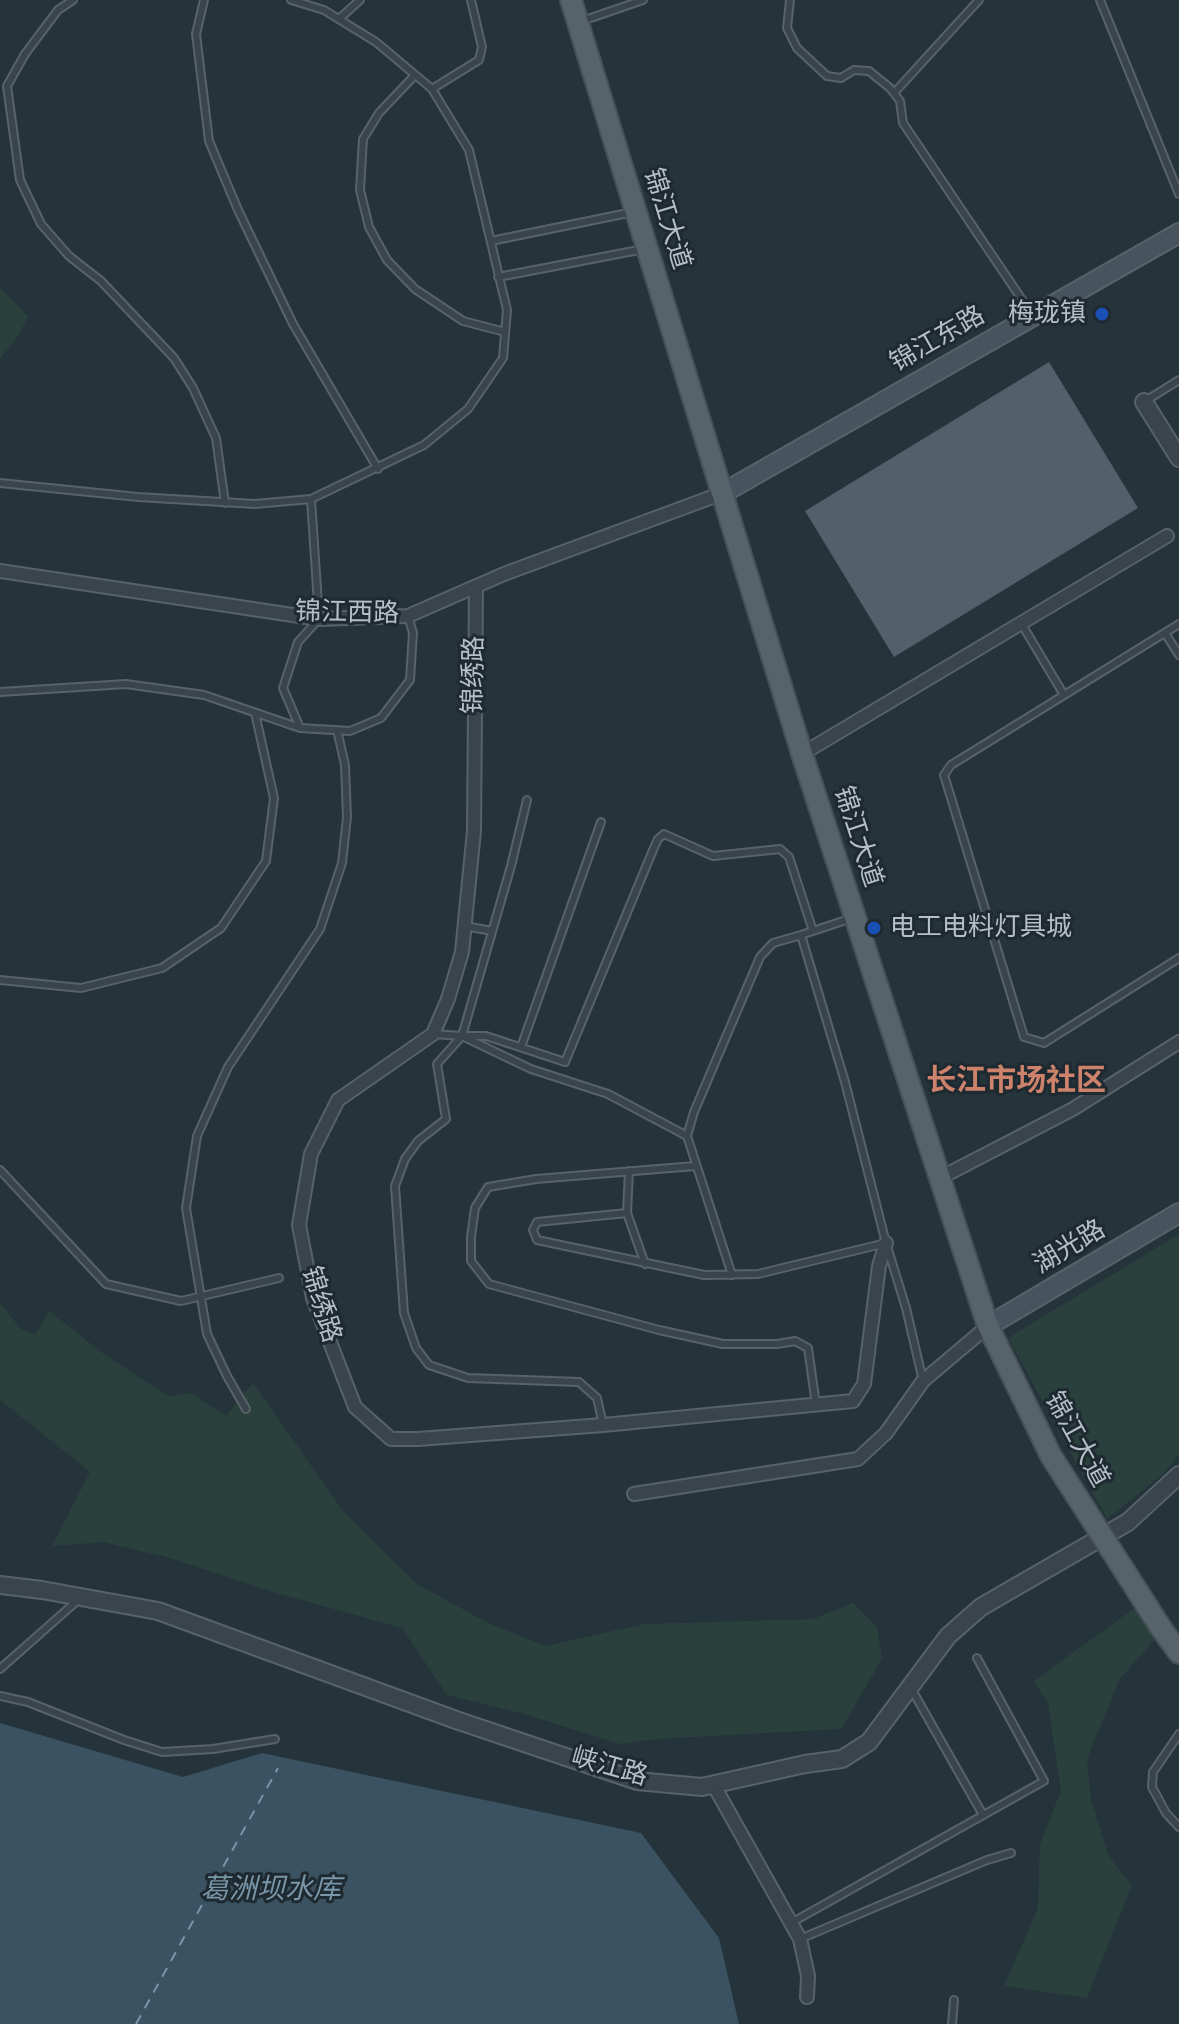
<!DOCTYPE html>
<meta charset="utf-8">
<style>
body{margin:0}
canvas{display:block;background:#25333b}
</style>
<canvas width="1179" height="2024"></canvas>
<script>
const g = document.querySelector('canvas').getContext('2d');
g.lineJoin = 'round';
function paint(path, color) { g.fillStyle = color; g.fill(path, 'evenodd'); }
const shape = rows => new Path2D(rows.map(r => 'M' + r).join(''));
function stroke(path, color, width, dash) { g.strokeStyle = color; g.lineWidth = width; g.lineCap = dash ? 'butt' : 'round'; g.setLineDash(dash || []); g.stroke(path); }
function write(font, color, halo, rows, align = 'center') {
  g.font = font + ' "Roboto Condensed","Noto Sans SC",sans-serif'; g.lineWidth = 6; g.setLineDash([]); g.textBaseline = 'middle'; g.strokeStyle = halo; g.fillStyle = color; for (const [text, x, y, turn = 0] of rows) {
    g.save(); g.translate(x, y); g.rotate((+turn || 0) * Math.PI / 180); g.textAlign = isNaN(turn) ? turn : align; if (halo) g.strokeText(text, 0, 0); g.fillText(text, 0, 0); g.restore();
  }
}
const green = shape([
 [0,288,28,316,19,335,0,359],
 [1179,1234,1179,1455,1164,1473,1107,1519,1008,1338],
 [0,1303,21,1329,35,1335,49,1311,101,1352,168,1396,191,1393,226,1416,253,1383,343,1511,417,1584,486,1622,545,1646,645,1624,813,1619,853,1603,877,1627,882,1659,841,1729,656,1739,620,1744,524,1714,447,1695,402,1628,273,1592,170,1558,104,1542,52,1546,90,1472,0,1400],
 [1136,1607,1154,1640,1119,1680,1087,1759,1091,1800,1109,1857,1132,1885,1087,1998,1004,1986,1038,1908,1040,1844,1061,1791,1048,1703,1034,1681]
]);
const water = shape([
 [0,1723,183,1777,262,1753,641,1833,719,1938,739,2024,0,2024]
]);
const ferry = shape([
 [136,2024,278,1768]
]);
const building = shape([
 [1049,362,1138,508,894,657,805,511]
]);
const service = shape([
 [73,0,58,10,25,54,7,86,20,180,41,224,69,256,101,281,174,358,193,388,216,438,225,503],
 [204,0,196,34,209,141,238,210,293,324,378,469],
 [790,0,787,28,797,48,827,76,841,78,854,70,869,71,890,88,900,101,903,123,1031,313],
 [1100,0,1179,194],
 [339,19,360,0],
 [582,21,643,0],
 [415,75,379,113,363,139,360,190,369,227,387,260,415,289,463,321,505,332],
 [432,89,479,60,482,47,471,0],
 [894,93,979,0],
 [491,241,633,212],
 [498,277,644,249],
 [1147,400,1179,380],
 [0,483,138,497,255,504,311,499,424,445,468,409,503,358,507,310,469,150,432,89,376,42,324,10,291,0],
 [1021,623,1064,695],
 [1179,624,951,765,944,775,1024,1037,1044,1043,1179,958],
 [1165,633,1179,655],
 [0,692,126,684,204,695,300,728,350,731,381,718,410,680,413,633,408,616],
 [300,728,283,688,298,642,319,619,311,499],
 [527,800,511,866,462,1036,437,1064,446,1119,418,1141,405,1159,395,1186,404,1313,416,1348,429,1365,468,1378,579,1382,597,1398,603,1425],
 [852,918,801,935,845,1082,886,1243,906,1308,923,1381],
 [465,926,492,931],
 [0,980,81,988,162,968,221,928,266,861,274,798,255,713],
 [433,1034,462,1036,531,1069,608,1094,687,1136],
 [462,1036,486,1036,565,1062,653,850,658,839,664,834,713,856,780,849,789,857,813,931],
 [521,1047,601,822],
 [695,1166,536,1179,488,1187,475,1208,471,1237,471,1261,489,1284,659,1330,723,1344,777,1344,795,1341,808,1348,816,1405],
 [0,1170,106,1284,181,1301,279,1278],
 [629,1171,627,1213,645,1264],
 [627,1213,537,1222,533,1230,537,1240,704,1275,758,1274,886,1243],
 [732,1275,687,1136,694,1112,760,957,773,943,801,935],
 [246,1409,227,1376,207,1334,186,1208,197,1136,228,1067,320,929,342,863,347,817,345,765,337,730],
 [0,1669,78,1600],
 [912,1690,983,1815],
 [0,1696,28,1702,124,1740,162,1752,213,1749,275,1739],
 [1179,1734,1153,1772,1152,1787,1166,1813,1179,1827],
 [791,1923,1044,1781,977,1658],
 [800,1939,987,1860,1011,1853],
 [952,2024,954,2000]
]);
const minor = shape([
 [0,571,319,619,408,616,504,574,723,493],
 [476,587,474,831,462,952,448,999,433,1034,338,1100,311,1154,299,1225,313,1298,355,1407,391,1439,418,1439,603,1425,853,1401,864,1384,879,1266,886,1243],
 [802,754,1167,536],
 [940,1178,1073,1109,1179,1042],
 [634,1494,858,1459,886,1433,923,1381,988,1326],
 [713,1784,800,1939,808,1976,807,1997]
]);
const tertiary = shape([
 [1144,402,1179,458],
 [0,1585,42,1590,158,1611,456,1720,637,1781,702,1787,805,1764,842,1759,869,1742,948,1636,981,1607,1128,1522,1179,1475]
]);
const secondary = shape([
 [723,493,1179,233],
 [988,1326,1179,1213]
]);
const primary = shape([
 [571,0,802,754,988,1326,1051,1456],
 [1161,1628,1179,1653]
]);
const primaryBridge = shape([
 [1051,1456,1161,1628]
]);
const markers = [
 [1102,314,8,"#1a4fb4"],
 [874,928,8,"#1a4fb4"]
];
const streetNames = [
 ["锦江大道",666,219,73],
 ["锦江东路",938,340,-30],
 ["锦江西路",347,614,1],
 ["锦绣路",475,675,-89],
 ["锦江大道",857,837,72],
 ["湖光路",1070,1248,-31],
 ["锦绣路",320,1305,73],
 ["锦江大道",1076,1440,61],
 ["峡江路",609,1768,16]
];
const poiNames = [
 ["梅珑镇",1086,314],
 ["电工电料灯具城",890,928,"left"]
];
const waterNames = [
 ["葛洲坝水库",271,1891]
];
const quarterNames = [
 ["长江市场社区",1016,1082]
];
paint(green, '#2a403c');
paint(water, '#3a5261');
stroke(ferry, '#7896a8', 2, [10, 8]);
paint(building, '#516069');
stroke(service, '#576269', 10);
stroke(minor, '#576269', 16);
stroke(tertiary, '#576269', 20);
stroke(secondary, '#576269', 22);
stroke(primary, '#455057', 24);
stroke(service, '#39444b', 6);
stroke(minor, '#39444b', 12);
stroke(tertiary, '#39444b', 16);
stroke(secondary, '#47545e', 18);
stroke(primary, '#57636b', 20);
stroke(primaryBridge, '#455057', 24, []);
stroke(primaryBridge, '#57636b', 20);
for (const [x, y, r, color] of markers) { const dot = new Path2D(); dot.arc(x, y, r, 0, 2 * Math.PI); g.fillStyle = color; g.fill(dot); stroke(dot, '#1e2930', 3); }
write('26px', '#b5bfc7', '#1e2930', streetNames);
write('26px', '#b5bfc7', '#1e2930', poiNames, 'right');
write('italic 28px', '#7896a8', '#1e2930', waterNames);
write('bold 30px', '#cc826b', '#1e2930', quarterNames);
</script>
